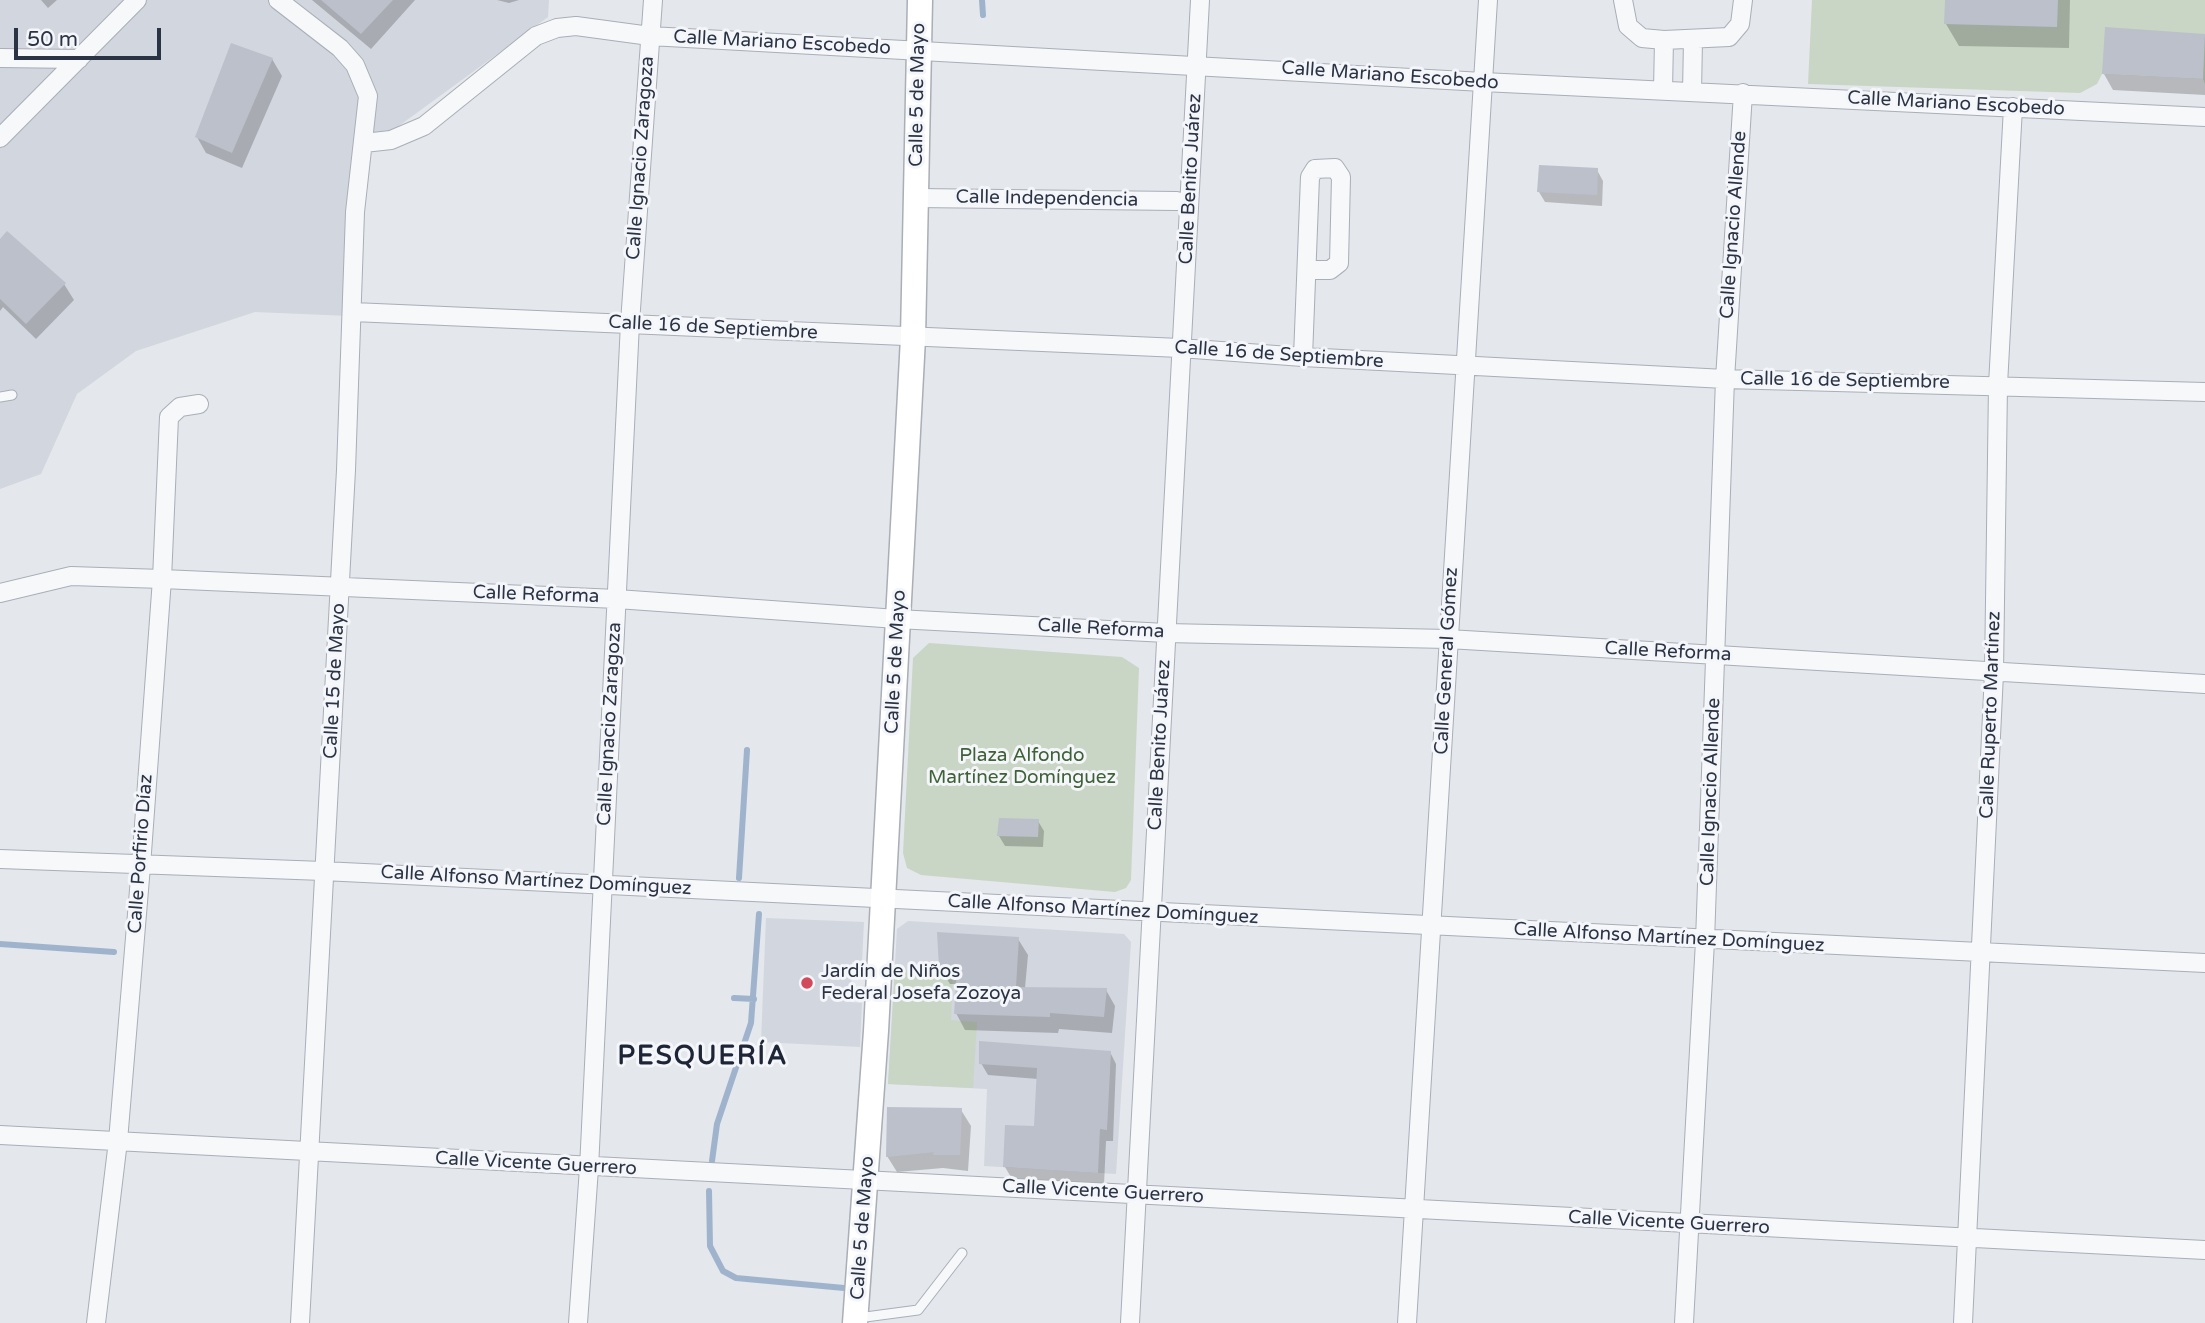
<!DOCTYPE html>
<meta charset="utf-8">
<style>
body{margin:0}
#map{position:relative;width:2205px;height:1323px;overflow:hidden;background:#e4e7ec;font-family:"Varela Round",sans-serif}
canvas{display:block}
.scale{position:absolute;left:14px;top:28px;width:147px;height:32px;box-sizing:border-box;border:4px solid #2b3445;border-top:0;padding-left:9px;font-size:21px;line-height:24px;white-space:nowrap;color:#2b3445;-webkit-text-stroke:5px #f4f6f9;paint-order:stroke}
</style>
<div id="map">
<canvas width="2205" height="1323"></canvas>
<div class="scale">50 m</div>
</div>
<script>
const g = document.querySelector('canvas').getContext('2d');
g.lineJoin = 'round';
function paint(path, color) { g.fillStyle = color; g.fill(path, 'evenodd'); }
const shape = rows => new Path2D(rows.map(r => 'M' + r).join(''));
function stroke(path, color, width, dash) { g.strokeStyle = color; g.lineWidth = width; g.lineCap = dash ? 'butt' : 'round'; g.setLineDash(dash || []); g.stroke(path); }
function write(font, color, halo, rows, align = 'center') {
  g.font = font + ' "Varela Round",sans-serif'; g.lineWidth = 6; g.setLineDash([]); g.textBaseline = 'middle'; g.strokeStyle = halo; g.fillStyle = color; for (const [text, x, y, turn = 0] of rows) {
    g.save(); g.translate(x, y); g.rotate((+turn || 0) * Math.PI / 180); g.textAlign = isNaN(turn) ? turn : align; if (halo) g.strokeText(text, 0, 0); g.fillText(text, 0, 0); g.restore();
  }
}
const built = shape([
 [0,0,549,0,548,17,392,131,354,134,348,217,349,316,255,312,136,351,77,394,41,474,0,489],
 [766,918,864,922,862,962,852,962,851,992,851,1002,862,1003,860,1047,761,1042],
 [908,921,1124,934,1131,942,1116,1174,984,1166,987,1089,888,1084,897,929]
]);
const green = shape([
 [1812,0,2205,0,2205,84,2203,79,2102,74,2097,84,2080,93,1808,84],
 [929,643,1122,657,1139,668,1131,880,1126,888,1115,892,921,875,907,868,903,853,913,658],
 [895,970,953,974,951,1020,977,1022,973,1088,888,1084]
]);
const shadow = shape([
 [41,0,57,0,48,8],
 [312,0,415,0,371,49],
 [497,0,519,0,509,3],
 [1947,0,2070,0,2069,48,1959,46,1946,24],
 [2205,36,2205,95,2113,90,2104,74],
 [272,59,282,76,242,168,206,153,197,137],
 [1597,170,1603,181,1602,206,1545,202,1539,192],
 [0,241,64,284,74,300,36,339,3,307,0,311],
 [1038,821,1044,831,1043,847,1005,846,999,836],
 [1018,939,1028,955,1025,988,1106,990,1115,1006,1112,1033,1059,1029,1058,1033,965,1030,956,1013,958,984,950,984,940,968],
 [1110,1052,1116,1064,1113,1141,1106,1141,1104,1185,1012,1179,1005,1167,1036,1128,1038,1079,988,1075,981,1063],
 [961,1110,971,1126,968,1171,943,1168,897,1172,887,1156]
]);
const stream = shape([
 [982,0,983,15],
 [739,878,747,750],
 [0,944,114,952],
 [734,998,754,999],
 [712,1161,717,1124,751,1023,759,914],
 [709,1191,710,1246,723,1271,736,1278,844,1288]
]);
const building = shape([
 [321,0,393,0,361,34],
 [1945,0,2058,0,2057,27,1944,24],
 [2105,27,2205,34,2203,79,2102,74],
 [231,43,273,58,232,153,195,137],
 [1539,165,1598,168,1597,195,1537,192],
 [7,231,66,283,26,324,0,299,0,239],
 [999,818,1039,819,1038,837,997,836],
 [937,932,1019,937,1016,987,1107,988,1104,1017,1050,1013,1050,1017,954,1014,957,969,939,968],
 [979,1041,1111,1051,1107,1130,1100,1129,1098,1173,1003,1167,1005,1125,1034,1126,1037,1068,979,1064],
 [887,1107,962,1108,960,1155,933,1155,934,1152,886,1157]
]);
const lane = shape([
 [0,397,12,395],
 [858,1318,918,1310,962,1253]
]);
const street = shape([
 [278,0,340,48,355,65,368,96,355,212,346,470,300,1323],
 [1623,0,1628,26,1642,38,1664,40,1729,37,1740,24,1743,0],
 [0,58,79,59],
 [1663,90,1664,40],
 [1692,92,1693,40],
 [0,138,137,0],
 [364,143,391,140,424,126,536,36,557,28,576,26,650,36,1483,82,2205,117],
 [917,198,1177,201],
 [353,312,1180,348,1303,357,1725,379,2205,392],
 [1303,357,1310,177,1315,169,1335,168,1341,177,1339,263,1330,270,1307,270],
 [0,593,71,576,162,579,617,599,897,619,1166,633,1448,639,2205,684],
 [0,859,323,871,2205,963],
 [0,1135,2205,1250],
 [96,1323,118,1141,141,866,162,579,169,417,180,407,199,404],
 [578,1323,589,1168,630,323,653,0],
 [1130,1323,1200,0],
 [1407,1323,1488,0],
 [1684,1323,1705,941,1725,379,1743,93],
 [1963,1323,1994,673,1998,385,2013,107]
]);
const secondary = shape([
 [855,1323,876,1031,913,338,920,0]
]);
const markers = [
 [807,983,7,"#d1495b"]
];
const streetNames = [
 ["Calle Mariano Escobedo",782,43,3],
 ["Calle Mariano Escobedo",1390,76,4],
 ["Calle 5 de Mayo",918,95,-89],
 ["Calle Mariano Escobedo",1956,104,3],
 ["Calle Ignacio Zaragoza",641,158,-86],
 ["Calle Benito Juárez",1191,179,-87],
 ["Calle Independencia",1047,199,1],
 ["Calle Ignacio Allende",1734,225,-86],
 ["Calle 16 de Septiembre",713,328,3],
 ["Calle 16 de Septiembre",1279,355,4],
 ["Calle 16 de Septiembre",1845,381,1],
 ["Calle Reforma",536,595,2],
 ["Calle Reforma",1101,629,3],
 ["Calle Reforma",1668,652,3],
 ["Calle General Gómez",1447,661,-87],
 ["Calle 5 de Mayo",896,662,-87],
 ["Calle 15 de Mayo",335,681,-87],
 ["Calle Ruperto Martínez",1991,715,-88],
 ["Calle Ignacio Zaragoza",610,724,-87],
 ["Calle Benito Juárez",1160,745,-87],
 ["Calle Ignacio Allende",1711,792,-88],
 ["Calle Porfirio Díaz",141,854,-86],
 ["Calle Alfonso Martínez Domínguez",536,881,3],
 ["Calle Alfonso Martínez Domínguez",1103,910,3],
 ["Calle Alfonso Martínez Domínguez",1669,938,3],
 ["Calle Vicente Guerrero",536,1164,3],
 ["Calle Vicente Guerrero",1103,1192,3],
 ["Calle Vicente Guerrero",1669,1223,3],
 ["Calle 5 de Mayo",863,1228,-86]
];
const parkNames = [
 ["Plaza Alfondo",1022,756],
 ["Martínez Domínguez",1022,778]
];
const poiNames = [
 ["Jardín de Niños",821,972],
 ["Federal Josefa Zozoya",821,994]
];
const districtNames = [
 ["PESQUERÍA",703,1057]
];
paint(built, '#d2d6de');
paint(green, '#c9d6c5');
paint(shadow, '#0003');
stroke(stream, '#9fb4cc', 6);
paint(building, '#bbc0ca');
stroke(lane, '#a9aeb7', 11);
stroke(street, '#a9aeb7', 20);
stroke(secondary, '#a9aeb7', 27);
stroke(lane, '#f7f8fa', 9);
stroke(street, '#f7f8fa', 18);
stroke(secondary, '#fff', 24);
for (const [x, y, r, color] of markers) { const dot = new Path2D(); dot.arc(x, y, r, 0, 2 * Math.PI); g.fillStyle = color; g.fill(dot); stroke(dot, '#f4f6f9', 2.5); }
write('19px', '#2b3445', '#f4f6f9', streetNames);
write('19px', '#3f6138', '#f4f6f9', parkNames);
write('19px', '#2b3445', '#f4f6f9', poiNames, 'left');
g.letterSpacing = '2px';
write('bold 26px', '#1d2536', '#f4f6f9', districtNames);
g.letterSpacing = '0px';
</script>
